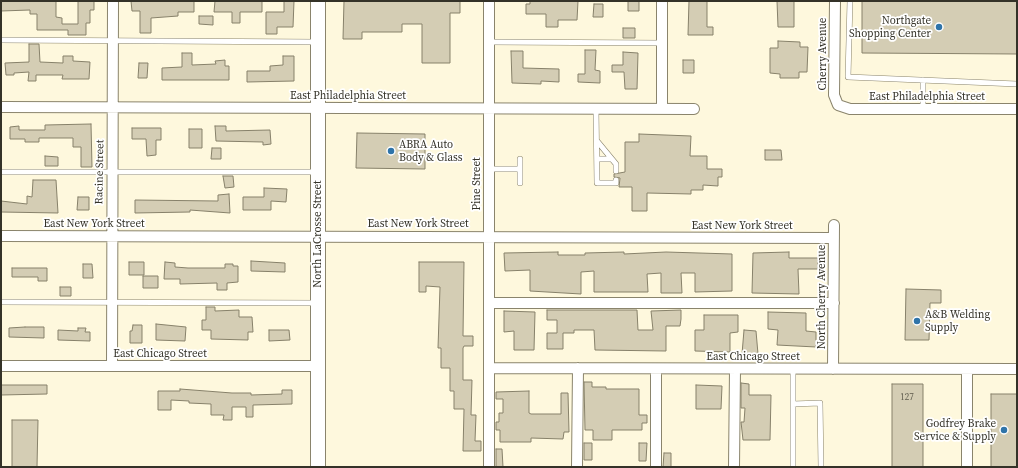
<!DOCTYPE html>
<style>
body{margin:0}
#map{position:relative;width:1018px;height:468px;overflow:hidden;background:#fef8dd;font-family:"Source Serif 4",serif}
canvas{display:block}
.frame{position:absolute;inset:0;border:2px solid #343228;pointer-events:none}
</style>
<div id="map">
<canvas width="1018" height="468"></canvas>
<div class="frame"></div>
</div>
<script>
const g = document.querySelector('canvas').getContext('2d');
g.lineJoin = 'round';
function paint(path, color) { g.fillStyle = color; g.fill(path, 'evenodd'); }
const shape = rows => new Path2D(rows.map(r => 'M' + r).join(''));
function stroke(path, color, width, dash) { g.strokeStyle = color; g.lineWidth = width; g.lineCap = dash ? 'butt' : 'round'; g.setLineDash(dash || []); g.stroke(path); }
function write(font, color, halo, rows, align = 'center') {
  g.font = font + ' "Source Serif 4",serif'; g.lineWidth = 3.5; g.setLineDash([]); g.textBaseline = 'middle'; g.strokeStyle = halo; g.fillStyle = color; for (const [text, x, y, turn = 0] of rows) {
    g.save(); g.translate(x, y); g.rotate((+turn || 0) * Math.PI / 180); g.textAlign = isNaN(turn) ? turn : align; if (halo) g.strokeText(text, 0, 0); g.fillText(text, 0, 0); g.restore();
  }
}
const building = shape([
 [1,1,56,1,56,17,62,18,62,24,78,24,78,1,94,1,94,10,90,10,90,23,86,23,86,35,68,35,68,30,37,30,37,14,30,14,30,10,1,11,1,1],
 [131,1,194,1,194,12,178,12,178,16,151,18,151,33,140,33,140,11,132,11,131,1],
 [215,1,262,1,262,12,240,12,240,23,232,23,232,12,214,12,215,1],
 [284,1,294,1,293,27,277,27,277,34,266,34,266,12,284,12,284,1],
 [344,1,460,1,460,13,450,13,450,63,422,63,422,24,402,24,402,32,362,32,362,39,343,39,344,1],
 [530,1,578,1,577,20,558,20,558,27,546,27,546,14,526,14,526,4,530,4,530,1],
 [628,1,639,1,639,11,628,11,628,1],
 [689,1,707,1,707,27,713,27,713,35,688,35,689,1],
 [777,1,794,1,794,27,778,27,777,1],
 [862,1,1017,1,1017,54,862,53,862,1],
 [594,4,603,4,603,17,593,17,594,4],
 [199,16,213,16,213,25,199,24,199,16],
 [623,28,635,28,635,38,623,38,623,28],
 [778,41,800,42,800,47,808,47,807,72,799,72,799,78,780,78,780,74,770,73,770,48,778,48,778,41],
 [29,44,39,44,40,62,63,63,63,56,73,56,73,61,90,62,89,79,62,79,63,75,36,75,36,81,28,81,29,72,14,73,14,75,6,75,5,63,29,62,29,44],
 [585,50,596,50,595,70,600,71,600,83,578,82,578,74,585,74,585,50],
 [511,51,523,51,523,68,559,69,559,82,541,81,541,84,512,83,511,51],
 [623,52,638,53,637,89,625,89,624,72,612,72,612,65,623,65,623,52],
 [182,53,192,53,192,65,216,64,215,61,225,60,225,66,229,66,229,80,162,80,162,68,182,67,182,53],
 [283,56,294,56,294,81,247,82,247,71,270,71,270,66,283,65,283,56],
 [683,60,694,60,694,73,683,73,683,60],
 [139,63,148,63,147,78,138,78,139,63],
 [91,124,92,167,81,167,81,147,73,147,73,138,39,138,39,142,25,142,25,139,10,139,10,127,19,126,19,130,45,130,45,125,91,124],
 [215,126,226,126,226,131,270,130,271,144,263,145,263,142,216,141,215,126],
 [132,128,161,128,161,140,156,140,156,155,147,156,146,139,132,139,132,128],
 [189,129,202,129,202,148,189,148,189,129],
 [357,133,425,134,425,169,356,168,357,133],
 [639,134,691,136,690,156,707,156,707,169,722,169,722,177,718,177,718,186,703,185,703,190,691,190,691,194,647,193,647,211,632,211,632,187,619,187,620,178,614,177,614,174,625,172,625,142,639,142,639,134],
 [212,148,221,148,221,159,211,159,212,148],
 [765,150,781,150,782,160,765,160,765,150],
 [45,156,58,157,58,166,45,166,45,156],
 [223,176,233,176,234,187,225,188,223,176],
 [33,180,56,180,58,213,1,212,1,201,27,204,27,196,32,197,33,180],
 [264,188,287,189,286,202,271,201,271,210,243,210,243,197,264,197,264,188],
 [229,194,230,213,190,210,190,212,135,213,135,200,218,201,218,195,229,194],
 [78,197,89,197,89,210,77,210,78,197],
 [558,252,558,255,585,255,585,253,624,252,624,254,666,252,732,254,732,291,695,292,695,273,681,273,682,293,661,293,661,273,647,274,648,292,594,292,594,271,581,272,581,294,530,291,530,270,505,271,504,253,558,252],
 [789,252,789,258,818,258,818,269,798,269,799,294,752,293,753,253,789,252],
 [251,261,285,263,285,272,251,271,251,261],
 [129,262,144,262,144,275,129,275,129,262],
 [165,262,175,263,175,267,188,268,225,268,225,264,233,264,233,266,238,266,238,282,227,283,227,290,217,290,217,283,180,284,180,279,164,279,165,262],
 [419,262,464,262,463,336,473,336,473,346,464,346,463,348,463,380,472,380,471,415,476,415,475,441,481,441,481,451,463,451,464,409,454,409,454,391,450,391,450,368,441,368,441,348,438,348,440,287,426,286,426,292,419,292,419,262],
 [83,264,92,264,93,278,83,278,83,264],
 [12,268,47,268,47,281,38,281,38,277,12,277,12,268],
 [143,276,158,276,158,288,143,288,143,276],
 [60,287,71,287,71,296,60,296,60,287],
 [906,289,941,290,941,303,930,303,929,340,905,340,906,289],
 [206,307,215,307,215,311,239,310,239,317,252,317,253,332,248,332,248,340,211,339,211,330,202,330,202,320,206,320,206,307],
 [547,310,637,310,638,330,653,330,651,311,681,310,681,319,680,326,666,326,666,351,595,350,594,330,574,330,574,333,563,333,563,349,547,349,547,333,557,333,557,320,547,320,547,310],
 [504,311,535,312,534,350,514,350,514,331,504,332,504,311],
 [768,312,806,313,806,331,816,332,816,347,777,345,778,330,768,329,768,312],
 [704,315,738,315,738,332,730,333,730,352,695,351,695,330,704,330,704,315],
 [156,324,186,327,185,341,156,340,156,324],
 [133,325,142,325,142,343,130,343,130,331,132,331,133,325],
 [25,327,44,327,44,338,9,337,9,328,25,327],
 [78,328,86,328,85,332,90,332,90,341,58,340,58,330,78,331,78,328],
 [269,330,289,330,290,340,269,341,269,330],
 [744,330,756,331,758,354,742,354,744,330],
 [584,382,592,382,592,387,606,387,606,389,639,389,639,415,647,415,647,423,642,423,642,430,612,430,612,440,593,440,593,430,585,430,584,382],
 [741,383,749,384,749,395,771,395,770,440,743,440,741,422,744,422,745,408,741,408,741,383],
 [892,384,923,384,923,467,892,467,892,384],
 [1,385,47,385,47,394,1,395,1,385],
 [696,385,722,386,721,409,696,409,696,385],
 [180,389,232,393,251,393,251,395,282,394,282,390,292,390,292,404,253,405,253,417,246,417,246,407,232,407,232,420,223,420,224,415,211,415,211,404,189,403,189,401,171,400,171,410,158,410,158,391,180,391,180,389],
 [529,391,529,413,531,414,561,414,561,393,568,393,569,432,564,432,563,439,531,438,531,442,500,442,500,430,496,430,496,422,499,422,499,413,503,413,503,399,496,399,496,392,529,391],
 [991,394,1017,394,1017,467,991,467,991,394],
 [12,420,38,420,37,467,12,467,12,420],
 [584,443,592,443,592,460,584,460,584,443],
 [639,443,647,443,646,461,639,461,639,443],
 [496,449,502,449,503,467,496,467,496,449],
 [664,453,671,453,671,467,663,467,664,453]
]);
const service = shape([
 [850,1,848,77,1017,84],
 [1,40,317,42],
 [489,42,662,43],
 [596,109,597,183,616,183,616,180],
 [923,109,923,80],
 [597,141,616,164,616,171],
 [597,159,611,159],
 [489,169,520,169],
 [1,172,318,172],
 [520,183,520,159],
 [1,302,318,303],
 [793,369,793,467],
 [793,404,820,403,821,467]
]);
const minor = shape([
 [835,1,834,95,838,105,850,109,1017,109],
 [1,107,694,109],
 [662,109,662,1],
 [1,236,834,238],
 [489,303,834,303],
 [1,366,318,366],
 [112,366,113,1],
 [489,368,1017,369],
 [833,369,834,225],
 [489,467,489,1],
 [577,467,578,368],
 [656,467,656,369],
 [734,467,735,369],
 [967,467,967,369]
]);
const secondary = shape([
 [318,1,318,467]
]);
const markers = [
 [939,27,4,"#2f74a9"],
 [391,151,4,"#2f74a9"],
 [917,321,4,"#2f74a9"],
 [1004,430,4,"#2f74a9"]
];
const numberNames = [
 ["127",907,398]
];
const poiNames = [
 ["Northgate",931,21],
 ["Shopping Center",931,34],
 ["ABRA Auto",399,145,"left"],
 ["Body & Glass",399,158,"left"],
 ["A&B Welding",925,315,"left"],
 ["Supply",925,328,"left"],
 ["Godfrey Brake",996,424],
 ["Service & Supply",996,437]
];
const streetNames = [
 ["Cherry Avenue",823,54,-90],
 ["East Philadelphia Street",348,96],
 ["East Philadelphia Street",927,97],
 ["Racine Street",100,172,-89],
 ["Pine Street",477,184,-90],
 ["East New York Street",94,224],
 ["East New York Street",418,224],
 ["East New York Street",742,226],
 ["North LaCrosse Street",318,234,-90],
 ["North Cherry Avenue",822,297,-90],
 ["East Chicago Street",160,354],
 ["East Chicago Street",753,357]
];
paint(building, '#d4cdb4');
stroke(building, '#87816a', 1);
stroke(service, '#8a846c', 6);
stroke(minor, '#8a846c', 12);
stroke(secondary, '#8a846c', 16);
stroke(service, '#fff', 5);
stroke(minor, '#fff', 10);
stroke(secondary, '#fff', 14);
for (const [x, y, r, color] of markers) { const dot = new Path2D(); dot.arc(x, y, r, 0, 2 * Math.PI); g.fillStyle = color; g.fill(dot); stroke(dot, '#fff', 1.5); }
write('9px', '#5c594b', null, numberNames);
write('11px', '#343228', '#fff', poiNames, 'right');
write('11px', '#343228', '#fff', streetNames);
</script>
